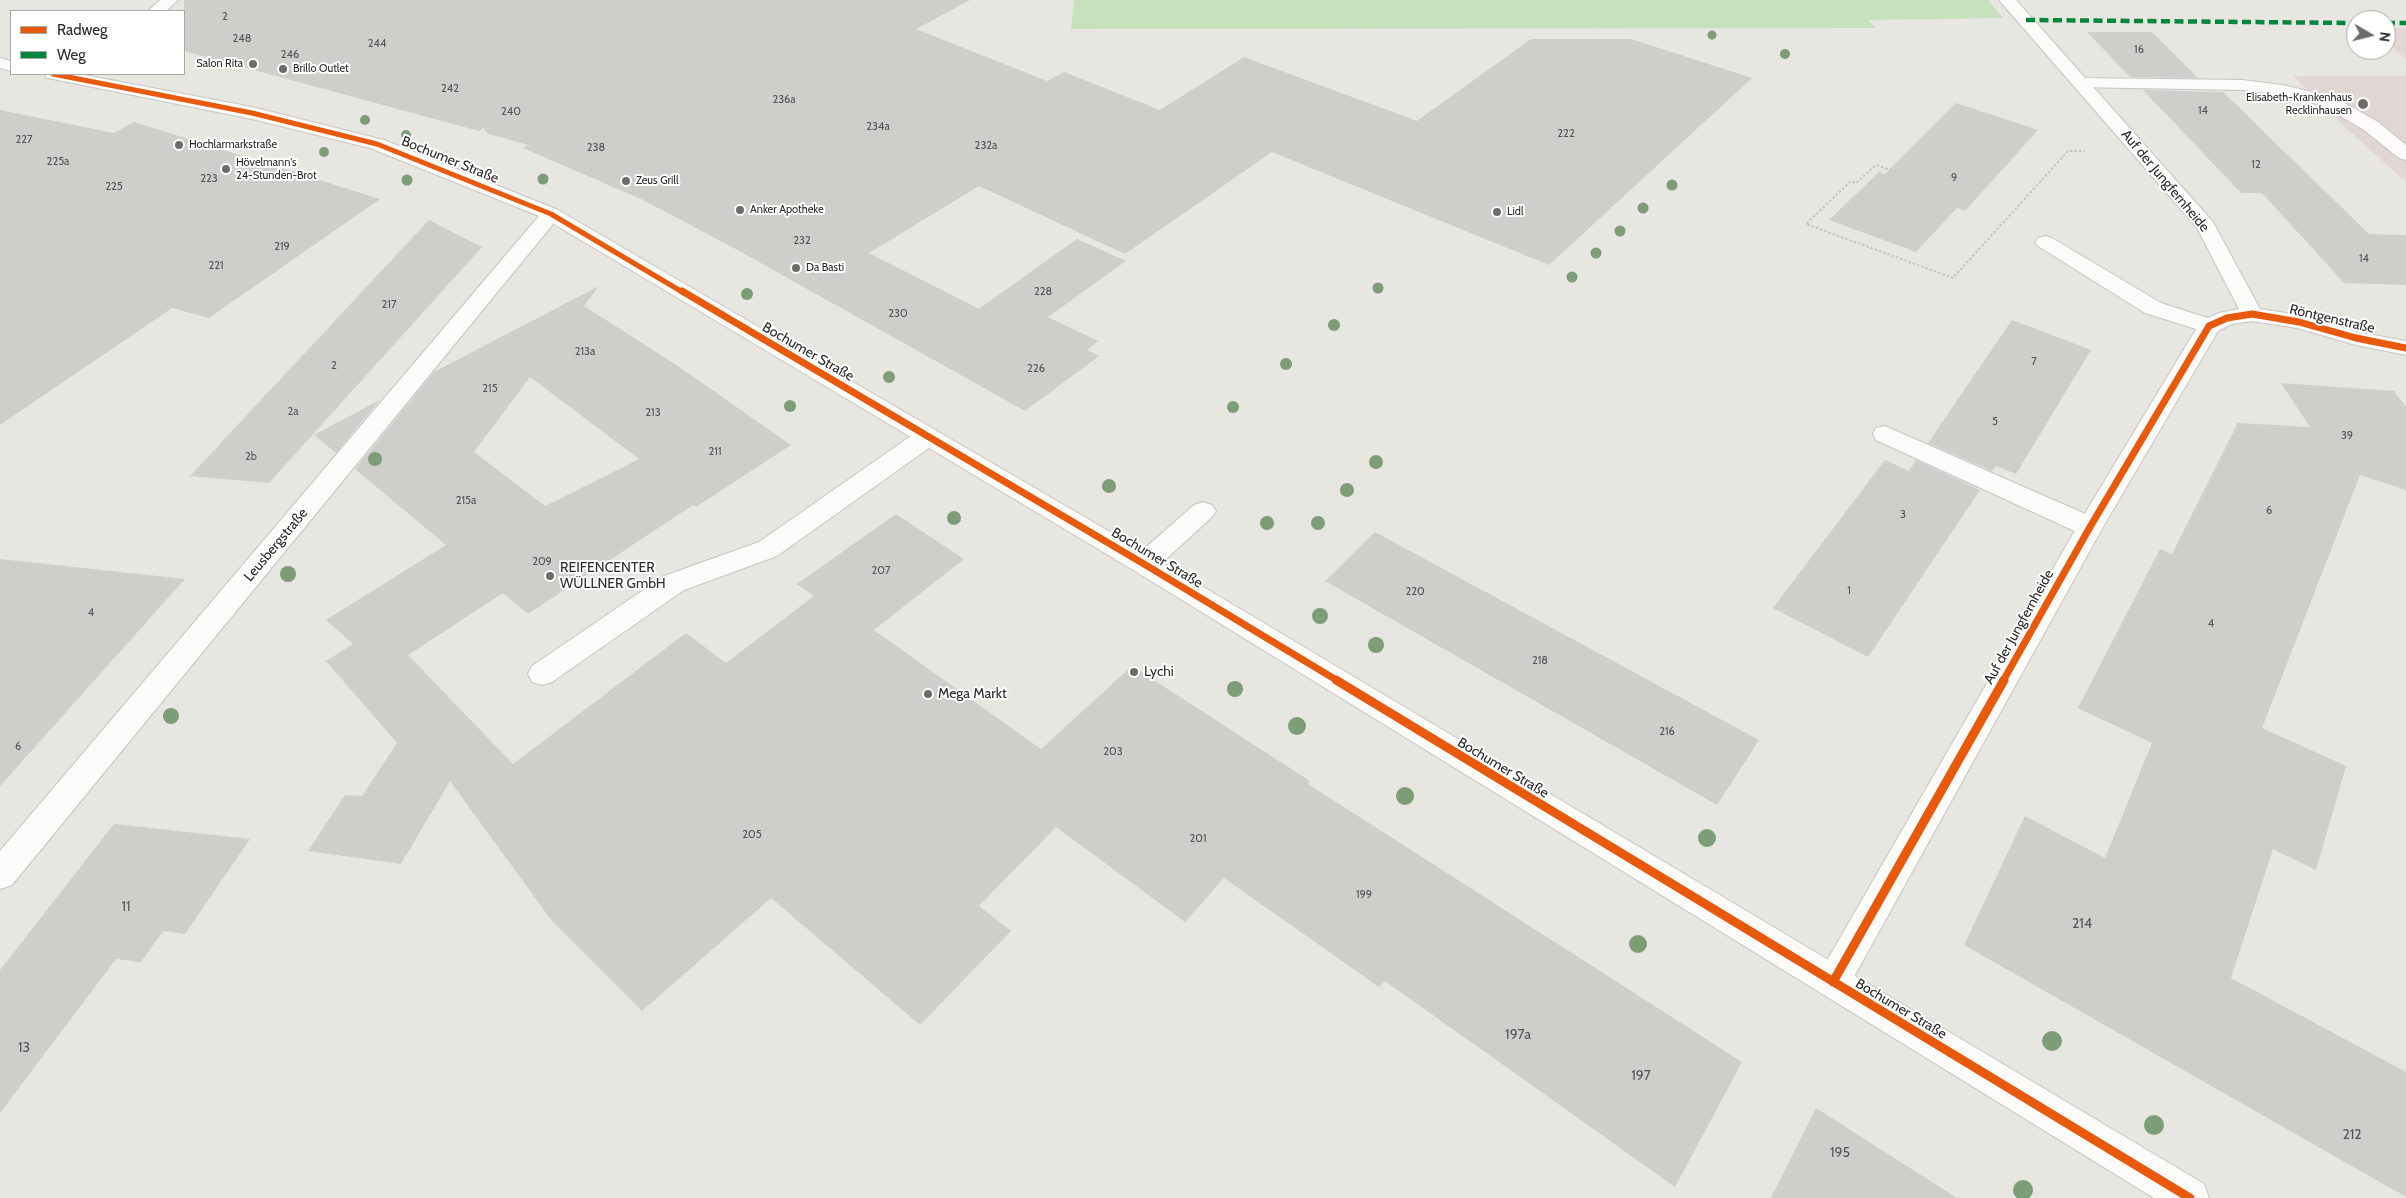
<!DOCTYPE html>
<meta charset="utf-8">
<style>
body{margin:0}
#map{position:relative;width:2406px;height:1198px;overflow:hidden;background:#e8e6e1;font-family:Cabin,sans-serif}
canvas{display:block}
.legend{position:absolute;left:10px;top:10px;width:175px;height:65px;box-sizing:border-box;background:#fff;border:1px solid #aaa;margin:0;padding:6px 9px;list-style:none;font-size:15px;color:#2b2b2b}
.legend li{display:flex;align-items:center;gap:10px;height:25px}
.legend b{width:25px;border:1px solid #aaa}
.north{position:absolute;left:2346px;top:10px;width:50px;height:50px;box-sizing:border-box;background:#fff;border:1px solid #aaa;border-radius:50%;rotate:98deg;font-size:14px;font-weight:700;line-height:20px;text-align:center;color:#2b2b2b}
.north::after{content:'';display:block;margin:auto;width:18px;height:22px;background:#6d6c6b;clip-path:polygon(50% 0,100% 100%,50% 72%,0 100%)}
</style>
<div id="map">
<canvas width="2406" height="1198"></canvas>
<ul class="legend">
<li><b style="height:6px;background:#e8590c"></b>Radweg</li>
<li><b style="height:6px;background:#00873e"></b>Weg</li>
</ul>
<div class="north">N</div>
</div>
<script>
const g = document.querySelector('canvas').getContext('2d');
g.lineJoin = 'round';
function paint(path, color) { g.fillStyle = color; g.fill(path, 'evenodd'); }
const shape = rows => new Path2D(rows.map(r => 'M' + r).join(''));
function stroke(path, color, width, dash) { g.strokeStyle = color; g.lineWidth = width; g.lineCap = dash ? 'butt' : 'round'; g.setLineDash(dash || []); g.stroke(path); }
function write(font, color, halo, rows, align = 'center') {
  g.font = font + ' Cabin,sans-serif'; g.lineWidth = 4; g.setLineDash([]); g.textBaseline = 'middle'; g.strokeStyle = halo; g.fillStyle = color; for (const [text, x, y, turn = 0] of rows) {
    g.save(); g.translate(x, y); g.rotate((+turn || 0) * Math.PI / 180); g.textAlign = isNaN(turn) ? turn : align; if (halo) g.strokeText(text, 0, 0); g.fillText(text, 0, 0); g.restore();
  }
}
const medical = shape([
 [2386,28,2406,28,2406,59,2386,41],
 [2293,76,2406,76,2406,182,2349,131]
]);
const green = shape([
 [1074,0,1988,0,2003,18,1869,20,1875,28,1071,29]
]);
const building = shape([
 [184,0,970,0,916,29,1047,81,1064,72,1160,110,1244,57,1417,121,1531,39,1631,39,1752,78,1549,265,1272,152,1125,254,979,186,869,253,979,309,1077,239,1126,261,1048,317,1098,341,1087,350,1099,356,1025,411,734,248,643,200,523,148,528,145,489,134,483,128,479,131,184,51],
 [2087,32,2152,32,2198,78,2130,77],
 [2143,90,2223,92,2369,234,2406,235,2406,285,2344,283,2262,193,2241,193],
 [1956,103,2038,130,1965,211,1957,208,1916,252,1829,220,1879,172,1885,174],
 [0,110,114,133,134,122,380,199,209,318,172,308,0,425],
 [429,220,482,247,269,483,190,476],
 [599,286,584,306,675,364,791,445,696,507,693,505,528,614,503,593,408,655,513,764,686,633,726,663,814,596,797,584,896,514,964,559,874,630,1041,749,1132,666,1310,781,1308,784,1742,1062,1675,1187,1385,981,1379,987,1224,878,1185,922,1056,827,979,906,1011,931,920,1025,771,898,642,1011,552,921,450,781,401,864,308,851,345,795,362,796,397,743,326,661,353,644,326,620,446,545,355,469,434,372],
 [530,377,639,459,545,506,474,452],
 [2012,320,2091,350,2016,474,1996,466,1992,471,1928,443],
 [2281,383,2394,391,2406,407,2406,490,2360,475,2262,728,2346,766,2316,870,2273,849,2231,978,2406,1072,2406,1197,1964,945,2025,816,2105,858,2152,743,2078,708,2160,549,2172,554,2238,423,2310,427],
 [380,400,336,453,314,435],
 [1885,460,1909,471,1916,460,1980,490,1868,657,1773,608],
 [1375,532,1759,740,1717,805,1325,581],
 [0,559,185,579,0,786],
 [114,824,250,839,185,934,163,931,141,962,116,959,0,1113,0,970],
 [1816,1108,1957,1198,1771,1198]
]);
const path = shape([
 [1896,172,1876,165,1856,183,1851,181,1806,224,1953,278,2068,151,2085,151]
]);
const service = shape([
 [2081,78,2243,80,2282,85,2334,97,2378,122,2406,145,2406,160,2399,158,2364,130,2322,105,2282,95,2243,90,2075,87,2072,83,2075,79,2081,78],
 [2045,236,2052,238,2161,303,2217,321,2220,326,2217,331,2209,333,2145,313,2038,246,2035,242,2038,238,2045,236],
 [1885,426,2099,520,2103,527,2099,534,2090,536,2081,534,1876,440,1873,434,1876,428,1885,426],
 [927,429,936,431,939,437,936,443,777,556,684,590,552,682,542,685,532,682,528,674,532,666,664,576,759,542,918,431,927,429],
 [1203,502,1212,505,1216,511,1212,517,1153,571,1144,574,1135,571,1131,564,1135,557,1194,505,1203,502]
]);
const minor = shape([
 [1999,0,2016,0,2213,222,2260,309,2299,315,2358,332,2406,341,2406,355,2356,345,2297,328,2252,321,2232,324,2218,331,2103,527,1845,993,1833,998,1821,993,1816,982,1821,971,2081,520,2201,321,2219,313,2239,309,2197,228,1999,0],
 [551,208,558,210,561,214,558,218,12,885,0,889,0,851,544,210,551,208]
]);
const tertiary = shape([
 [160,0,178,0,166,11,148,11,160,0]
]);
const secondary = shape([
 [0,58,11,61,11,71,0,68,0,58],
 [44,74,79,74,252,107,384,140,558,210,1153,557,2204,1184,2209,1198,2154,1198,1135,571,544,218,370,148,252,119,53,79,47,78,44,74]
]);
const quiet = shape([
 [2026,20,2356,23],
 [2386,23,2406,23]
]);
const cyclewayFar2 = shape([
 [53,74,252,113,377,144,551,214,684,293]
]);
const cyclewayFar1 = shape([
 [682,291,1144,564,1338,681],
 [2003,681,2090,527,2209,326,2227,318,2252,314,2299,322,2356,338,2406,348]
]);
const cycleway = shape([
 [1336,680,2190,1198],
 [1833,982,2004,680]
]);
const trees = [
 [1712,35,4.5],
 [1785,54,5],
 [365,120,5],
 [406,135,5],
 [324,152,5],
 [543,179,5.5],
 [407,180,5.5],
 [1672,185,5.5],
 [1643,208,5.5],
 [1620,231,5.5],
 [1596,253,5.5],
 [1572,277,5.5],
 [1378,288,5.5],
 [747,294,6],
 [1334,325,6],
 [1286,364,6],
 [889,377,6],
 [790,406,6],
 [1233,407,6],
 [375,459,7],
 [1376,462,7],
 [1109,486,7],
 [1347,490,7],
 [954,518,7],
 [1267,523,7],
 [1318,523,7],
 [288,574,8],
 [1320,616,8],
 [1376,645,8],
 [1235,689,8],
 [171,716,8],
 [1297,726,9],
 [1405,796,9],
 [1707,838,9],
 [1638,944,9],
 [2052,1041,10],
 [2154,1125,10],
 [2023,1190,10]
];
const markers = [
 [253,64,5,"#6d6c6b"],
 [283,69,5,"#6d6c6b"],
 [2363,104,6,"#6d6c6b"],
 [179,145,5,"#6d6c6b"],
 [226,169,5,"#6d6c6b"],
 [626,181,5,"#6d6c6b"],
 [740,210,5,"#6d6c6b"],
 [1497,212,5,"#6d6c6b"],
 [796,268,5,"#6d6c6b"],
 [550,576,5,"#6d6c6b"],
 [1134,672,5,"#6d6c6b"],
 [928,694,5,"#6d6c6b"]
];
const numberNames = [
 ["2",225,17],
 ["248",242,39],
 ["244",377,44],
 ["16",2139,50],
 ["246",290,55],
 ["242",450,89],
 ["236a",784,100],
 ["14",2203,111],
 ["240",511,112],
 ["234a",878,127],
 ["222",1566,134],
 ["227",24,140],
 ["232a",986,146],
 ["238",596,148],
 ["225a",58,162],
 ["12",2256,165],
 ["9",1954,178],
 ["223",209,179],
 ["225",114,187],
 ["232",802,241],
 ["219",282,247],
 ["14",2364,259],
 ["221",216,266],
 ["228",1043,292],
 ["217",389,305],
 ["230",898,314],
 ["213a",585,352],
 ["7",2034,362],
 ["2",334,366],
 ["226",1036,369],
 ["215",490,389],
 ["2a",293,412],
 ["213",653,413],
 ["5",1995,422],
 ["39",2347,436],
 ["211",715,452],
 ["2b",251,457],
 ["215a",466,501],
 ["6",2269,511],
 ["3",1903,515],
 ["209",542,562],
 ["207",881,571],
 ["1",1849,591],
 ["220",1415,592],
 ["4",91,613],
 ["4",2211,624],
 ["218",1540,661],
 ["216",1667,732],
 ["6",18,747],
 ["203",1113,752],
 ["205",752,835],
 ["201",1198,839],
 ["199",1364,895]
];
const farPoinames = [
 ["Salon Rita",243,64,"right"],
 ["Brillo Outlet",293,69],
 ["Elisabeth-Krankenhaus",2352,98,"right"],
 ["Recklinhausen",2352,111,"right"],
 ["Hochlarmarkstraße",189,145],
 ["Hövelmann's",236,163],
 ["24-Stunden-Brot",236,176],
 ["Zeus Grill",636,181],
 ["Anker Apotheke",750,210],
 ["Lidl",1507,212],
 ["Da Basti",806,268]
];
const streetNames = [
 ["Bochumer Straße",450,160,22],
 ["Auf der Jungfernheide",2165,181,50],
 ["Röntgenstraße",2332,319,13],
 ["Bochumer Straße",808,352,30],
 ["Leusbergstraße",276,545,-50],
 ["Bochumer Straße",1157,558,31],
 ["Auf der Jungfernheide",2019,627,-61],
 ["Bochumer Straße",1503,768,31],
 ["Bochumer Straße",1901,1009,31]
];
const poiNames = [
 ["REIFENCENTER",560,568],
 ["WÜLLNER GmbH",560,584],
 ["Lychi",1144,672],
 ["Mega Markt",938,694]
];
const nearNumbernames = [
 ["11",126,907],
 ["214",2082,924],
 ["197a",1518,1035],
 ["13",24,1048],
 ["197",1641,1076],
 ["212",2352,1135],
 ["195",1840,1153]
];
paint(medical, '#e1d6d3');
paint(green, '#c8e1bd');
paint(building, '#cfceca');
stroke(service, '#c6c5c5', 2);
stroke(minor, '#c6c5c5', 2);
stroke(tertiary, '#c6c5c5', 2);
stroke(secondary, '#c6c5c5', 2);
stroke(path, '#c5c5c4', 2, [2.5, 2]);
paint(service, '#fcfbfa');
paint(minor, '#fcfbfa');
paint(tertiary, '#fcfbfa');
paint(secondary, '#fcfbfa');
stroke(quiet, '#00873e', 4.5, [9, 4.5]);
stroke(cyclewayFar2, '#e8590c', 5);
stroke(cyclewayFar1, '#e8590c', 7);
stroke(cycleway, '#e8590c', 9);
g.fillStyle = '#7d9d77';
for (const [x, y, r] of trees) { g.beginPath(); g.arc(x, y, r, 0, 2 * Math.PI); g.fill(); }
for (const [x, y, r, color] of markers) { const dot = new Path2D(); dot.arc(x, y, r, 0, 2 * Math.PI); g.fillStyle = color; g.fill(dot); stroke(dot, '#fff', 2); }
write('11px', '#555454', null, numberNames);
write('11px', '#2b2b2b', '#fff', farPoinames, 'left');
write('14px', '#2b2b2b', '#fff', streetNames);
write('14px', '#2b2b2b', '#fff', poiNames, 'left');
write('14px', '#555454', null, nearNumbernames);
</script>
